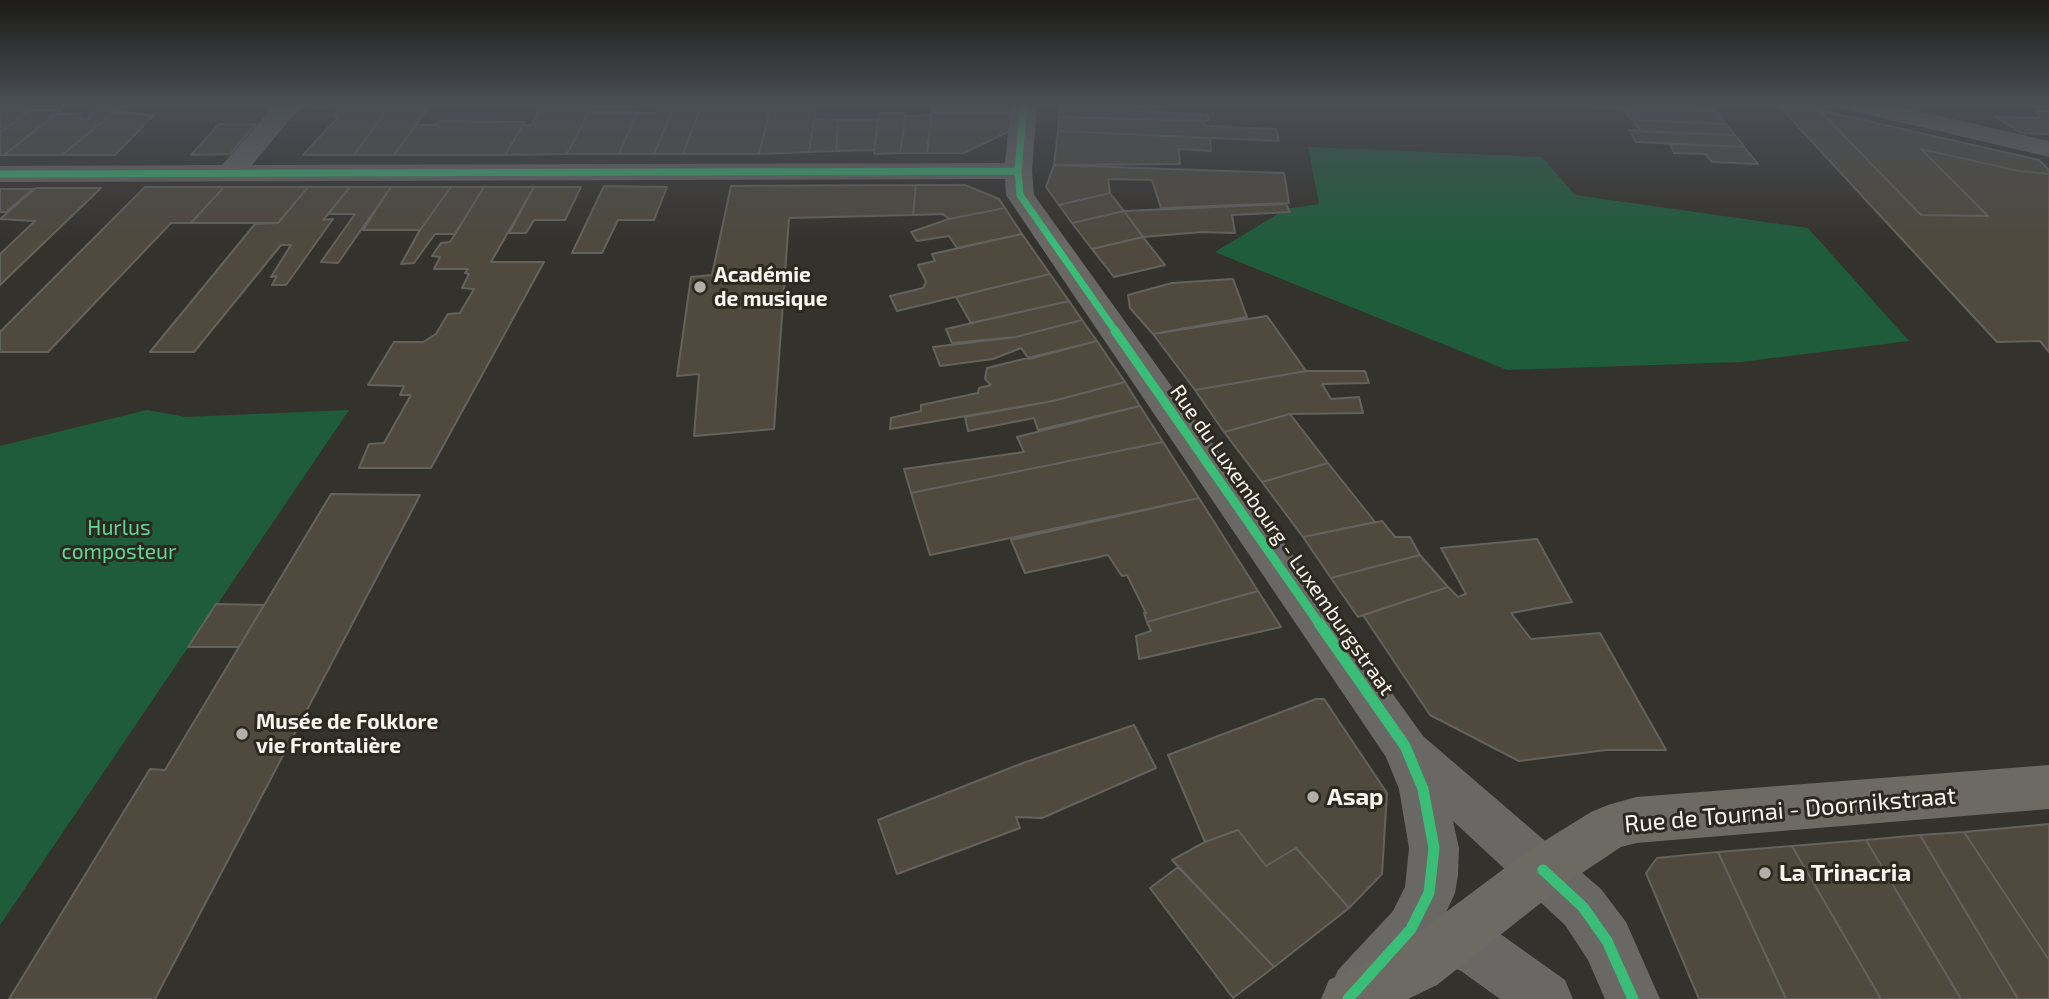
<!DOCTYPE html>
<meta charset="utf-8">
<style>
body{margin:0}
canvas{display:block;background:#34322c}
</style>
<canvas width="2049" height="999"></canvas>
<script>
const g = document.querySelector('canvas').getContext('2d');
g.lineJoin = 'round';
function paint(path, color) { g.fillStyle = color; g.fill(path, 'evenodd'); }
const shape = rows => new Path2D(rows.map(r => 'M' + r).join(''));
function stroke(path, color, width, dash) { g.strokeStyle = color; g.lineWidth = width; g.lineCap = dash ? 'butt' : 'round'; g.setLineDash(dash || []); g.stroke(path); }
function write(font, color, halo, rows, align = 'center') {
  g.font = font + ' "Exo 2",sans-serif'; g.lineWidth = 6; g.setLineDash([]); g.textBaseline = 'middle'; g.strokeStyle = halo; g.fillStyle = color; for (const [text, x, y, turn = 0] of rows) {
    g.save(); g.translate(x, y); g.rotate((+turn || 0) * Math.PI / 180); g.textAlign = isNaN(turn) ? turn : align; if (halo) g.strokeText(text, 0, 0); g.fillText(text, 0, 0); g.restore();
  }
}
const green = shape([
 [1308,147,1542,157,1575,195,1808,228,1909,341,1741,362,1507,370,1215,252,1286,209,1319,204],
 [147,410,186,417,349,410,0,925,0,446]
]);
const building = shape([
 [10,104,37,104,0,133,0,112,10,104],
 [107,104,123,104,62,155,4,155,55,114,83,114,79,120,90,119,89,115,107,104],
 [319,104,391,104,354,155,303,155,339,116,333,116,340,107,316,107,319,104],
 [391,104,431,104,394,155,354,155,391,104],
 [659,104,675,104,654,154,619,154,637,113,655,113,659,104],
 [675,104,702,104,683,154,654,154,675,104],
 [713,104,713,107,771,106,759,154,683,154,702,105,713,104],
 [933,104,1012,104,1012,113,932,112,933,104],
 [1061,104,1139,106,1139,111,1208,115,1208,121,1059,117,1061,104],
 [1592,104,1710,104,1715,110,1623,109,1594,107,1592,104],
 [592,106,567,154,505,155,523,125,531,125,541,107,592,106],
 [771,106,816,107,809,152,759,154,771,106],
 [1779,106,1819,110,1921,215,1988,216,1921,149,2019,171,2049,174,2049,352,2040,341,1997,342,1779,106],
 [1623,109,1715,110,1726,124,1632,120,1623,109],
 [30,110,62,110,4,155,0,155,0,133,30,110],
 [1819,110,2039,160,2049,170,2049,174,2019,171,1921,149,1988,216,1921,215,1819,110],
 [116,111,153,116,115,155,62,155,116,111],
 [2036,111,2049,111,2049,134,2021,133,1996,117,2040,118,2036,111],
 [588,112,637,112,619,154,567,154,588,112],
 [932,112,1012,113,1012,130,964,153,927,153,932,112],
 [879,113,906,113,900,153,874,154,879,113],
 [931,115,927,153,900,153,906,116,931,115],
 [1059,117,1203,121,1205,126,1276,129,1279,141,1058,131,1059,117],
 [814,119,838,120,836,151,809,152,814,119],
 [838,120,878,120,874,150,836,151,838,120],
 [1632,120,1726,124,1735,135,1642,132,1632,120],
 [438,121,525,122,505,155,394,155,416,125,435,125,438,121],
 [219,124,256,124,230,154,191,155,219,124],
 [1629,130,1735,135,1744,147,1636,142,1629,130],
 [1058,131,1210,138,1211,151,1179,149,1180,164,1054,165,1058,131],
 [1670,144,1744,147,1758,164,1712,162,1705,154,1674,153,1670,144],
 [1054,165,1284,173,1289,203,1161,208,1152,180,1108,179,1110,193,1059,205,1046,187,1054,165],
 [916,185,965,185,999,199,1005,208,949,219,943,214,913,215,916,185],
 [916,185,913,215,789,218,774,429,694,436,699,374,677,376,691,277,712,275,731,186,916,185],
 [604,186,667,187,654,220,618,220,602,253,572,253,604,186],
 [145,187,224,187,191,223,171,223,48,352,0,352,0,332,145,187],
 [224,187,308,187,278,223,191,223,224,187],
 [308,187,350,187,323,220,333,219,286,285,272,285,277,276,271,277,291,245,281,245,194,352,150,352,255,224,278,223,308,187],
 [350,187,391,187,338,263,321,262,355,214,328,214,350,187],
 [391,187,451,187,420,230,363,230,391,187],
 [451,187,484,187,455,234,435,234,414,263,401,264,420,230,451,187],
 [484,187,534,187,491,262,544,262,431,468,359,468,369,444,384,443,411,395,400,395,404,386,368,385,394,342,423,342,436,334,448,314,460,313,474,289,462,288,469,274,465,273,468,269,434,269,440,257,432,256,441,243,450,242,484,187],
 [534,187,581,187,565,220,534,220,526,233,509,233,534,187],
 [36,188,101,188,0,285,0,254,35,221,0,219,36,188],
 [0,189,33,189,6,212,0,212,0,189],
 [1110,193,1124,211,1072,223,1059,205,1110,193],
 [1286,204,1290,212,1232,215,1235,233,1202,232,1143,237,1124,211,1286,204],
 [1005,208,1022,234,957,248,949,236,917,241,911,232,949,219,1005,208],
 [1124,211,1143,237,1092,249,1072,223,1124,211],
 [1022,234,1050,274,897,311,890,296,923,288,926,282,918,265,935,261,932,254,1022,234],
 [1143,237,1165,265,1114,277,1092,249,1143,237],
 [1050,274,1069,301,971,323,956,297,1050,274],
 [1233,279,1247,317,1153,334,1130,308,1128,295,1172,283,1233,279],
 [1069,301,1082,320,1016,337,952,343,946,329,1069,301],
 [1267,316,1306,371,1195,390,1153,334,1267,316],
 [1082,320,1097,341,1029,359,1021,348,993,359,940,366,933,347,1016,337,1082,320],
 [1097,341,1125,382,1053,401,890,429,891,418,921,411,921,405,978,393,979,388,991,385,985,379,987,368,1097,341],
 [1306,371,1365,371,1369,383,1322,384,1331,399,1359,397,1363,413,1290,414,1224,432,1195,390,1306,371],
 [1125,382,1140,406,1038,430,1034,418,968,431,965,417,1053,401,1125,382],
 [1140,406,1163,442,911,493,904,469,1024,452,1017,437,1140,406],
 [1290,414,1328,463,1262,482,1224,432,1290,414],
 [1163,442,1199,498,930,555,911,493,1163,442],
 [1328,463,1375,522,1303,537,1262,482,1328,463],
 [331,494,420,495,155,999,9,999,150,769,165,770,331,494],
 [1199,498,1258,591,1147,622,1144,613,1146,613,1127,575,1122,576,1108,555,1025,573,1011,540,1199,498],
 [1382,521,1395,537,1410,537,1420,555,1331,578,1303,537,1382,521],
 [1537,539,1572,602,1511,613,1531,639,1600,633,1666,750,1606,750,1519,761,1430,715,1363,615,1448,587,1458,597,1466,594,1441,548,1537,539],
 [1420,555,1448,587,1358,617,1331,578,1420,555],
 [1258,591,1281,627,1139,659,1136,636,1151,631,1147,622,1258,591],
 [216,604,264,605,239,647,188,647,216,604],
 [1316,699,1324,699,1387,793,1382,874,1349,908,1296,848,1266,866,1238,830,1205,842,1168,755,1316,699],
 [1134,725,1156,768,1042,818,1016,817,1020,828,897,874,878,820,1023,763,1134,725],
 [2049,824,2049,960,1964,832,2049,824],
 [1238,830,1266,866,1296,848,1349,908,1274,967,1172,860,1205,842,1238,830],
 [1964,832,2049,960,2049,999,2018,999,1920,835,1964,832],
 [1920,835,2018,999,1961,999,1866,840,1920,835],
 [1866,840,1961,999,1881,999,1792,846,1866,840],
 [1792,846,1881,999,1786,999,1718,852,1792,846],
 [1718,852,1786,999,1699,999,1646,873,1657,858,1718,852],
 [1178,867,1274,967,1233,998,1150,888,1178,867]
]);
const street = shape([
 [276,104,303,104,252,165,1005,163,1011,104,1037,104,1032,171,1034,195,1423,736,1601,889,1626,922,1660,999,1605,999,1588,960,1565,925,1453,821,1459,848,1458,875,1455,893,1443,919,1453,915,1499,933,1565,980,1573,999,1500,999,1461,971,1434,960,1429,948,1384,999,1334,999,1330,989,1338,970,1393,911,1405,887,1409,848,1399,789,1386,757,1006,195,1005,179,0,182,0,166,222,165,276,104],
 [1840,104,1887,104,2049,141,2049,157,1844,109,1840,104]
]);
const secondary = shape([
 [2049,765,2049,809,1636,843,1621,847,1561,887,1437,985,1408,999,1321,999,1329,980,1399,947,1525,853,1591,812,1608,805,1636,797,2049,765]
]);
const cyclewayFar2 = shape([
 [1024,104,1018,171,1020,195,1116,332],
 [0,174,1018,171]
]);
const cyclewayFar1 = shape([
 [1115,331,1320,625]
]);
const cycleway = shape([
 [1319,623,1405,746,1423,789,1434,848,1429,893,1411,929,1348,999],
 [1543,870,1583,907,1607,941,1633,999]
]);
const markers = [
 [700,287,7,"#b3b0aa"],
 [242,734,7,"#b3b0aa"],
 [1313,797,7,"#b3b0aa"],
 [1765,873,7,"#b3b0aa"]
];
const poiNames = [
 ["Académie",714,275],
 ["de musique",714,299],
 ["Musée de Folklore",256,722],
 ["vie Frontalière",256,746]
];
const parkNames = [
 ["Hurlus",119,528],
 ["composteur",119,552]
];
const streetNames = [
 ["Rue du Luxembourg - Luxemburgstraat",1282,540,55]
];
const nearPoinames = [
 ["Asap",1327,797],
 ["La Trinacria",1779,873]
];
const nearStreetnames = [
 ["Rue de Tournai - Doornikstraat",1790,810,-5]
];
paint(green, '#1f5c3c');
paint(building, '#4f493e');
stroke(building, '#64625e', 2);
paint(street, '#6a6865');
paint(secondary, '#6d6963');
stroke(cyclewayFar2, '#3abd76', 7);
stroke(cyclewayFar1, '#3abd76', 9);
stroke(cycleway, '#3abd76', 11);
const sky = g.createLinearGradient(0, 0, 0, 244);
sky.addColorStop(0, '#1d1c18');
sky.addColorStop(0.43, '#4a4f56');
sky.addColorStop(1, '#4a4f5600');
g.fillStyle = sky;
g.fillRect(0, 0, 2049, 244);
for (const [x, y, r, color] of markers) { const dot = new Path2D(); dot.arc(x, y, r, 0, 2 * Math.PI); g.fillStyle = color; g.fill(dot); stroke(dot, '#2e2920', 2.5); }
write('bold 21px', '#f8f4ee', '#2e2920', poiNames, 'left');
write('21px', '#57db95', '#2e2920', parkNames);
write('21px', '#f8f4ee', '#2e2920', streetNames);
write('bold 24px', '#f8f4ee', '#2e2920', nearPoinames, 'left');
write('24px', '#f8f4ee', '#2e2920', nearStreetnames);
</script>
